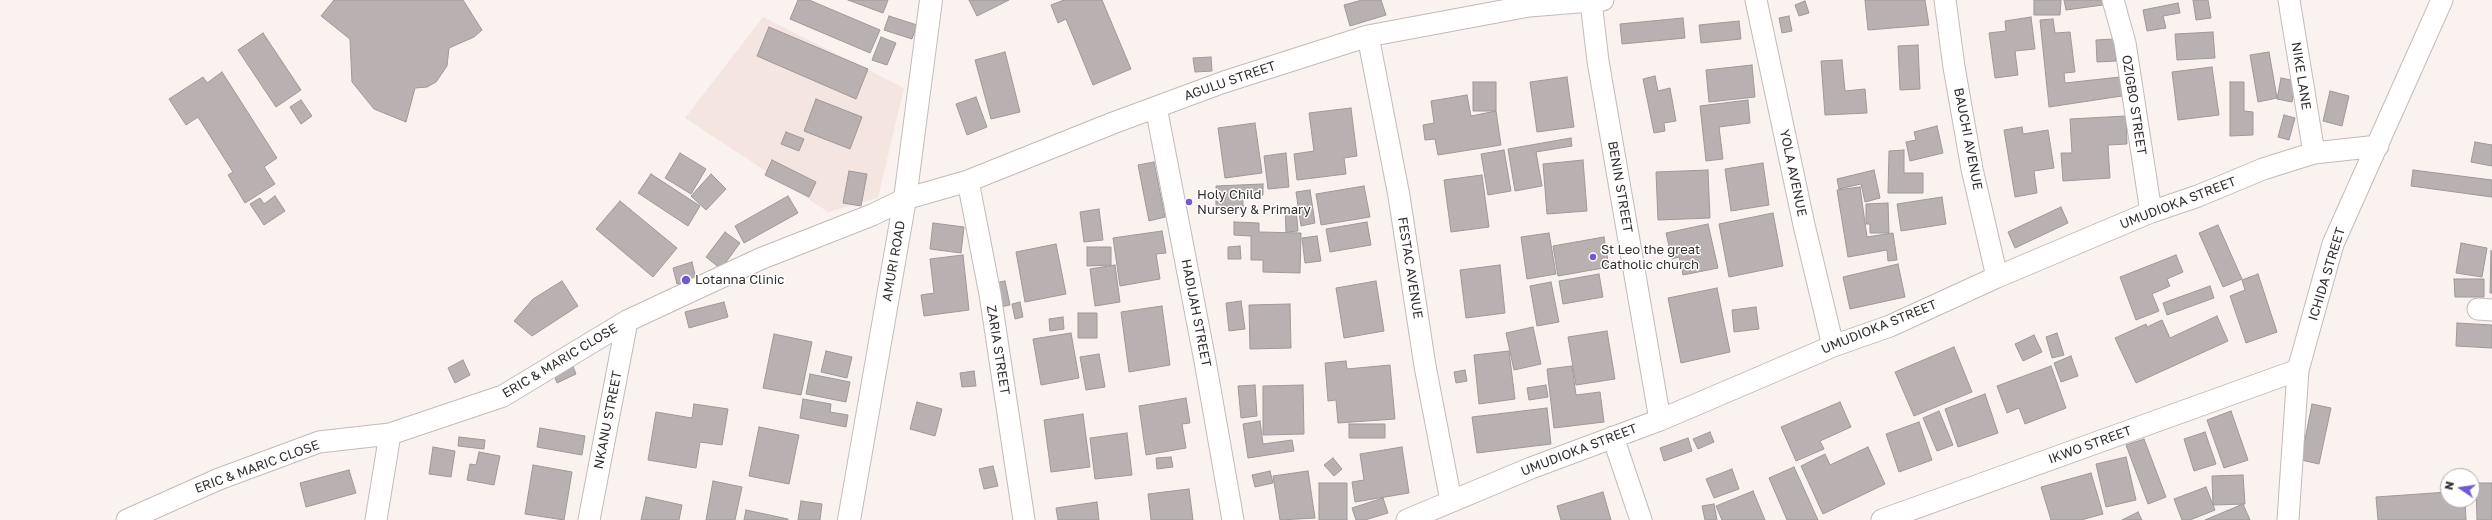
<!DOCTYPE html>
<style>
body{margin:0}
#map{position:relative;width:2492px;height:520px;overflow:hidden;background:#f9f2ef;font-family:"Golos Text",sans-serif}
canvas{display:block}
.north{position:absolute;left:2440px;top:468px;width:40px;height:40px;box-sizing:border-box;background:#fff;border:1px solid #adacac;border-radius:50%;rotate:283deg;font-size:11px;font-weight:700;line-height:16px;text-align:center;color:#33302f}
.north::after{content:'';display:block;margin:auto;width:14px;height:18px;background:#7258d2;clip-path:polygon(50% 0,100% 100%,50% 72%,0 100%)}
</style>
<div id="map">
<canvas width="2492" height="520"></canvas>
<div class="north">N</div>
</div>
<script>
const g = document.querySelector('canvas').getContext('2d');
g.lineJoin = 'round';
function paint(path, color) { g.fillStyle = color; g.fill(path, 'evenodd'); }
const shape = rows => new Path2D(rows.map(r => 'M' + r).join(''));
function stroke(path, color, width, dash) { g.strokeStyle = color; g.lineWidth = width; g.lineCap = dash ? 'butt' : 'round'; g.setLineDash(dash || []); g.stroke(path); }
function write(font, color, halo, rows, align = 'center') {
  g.font = font + ' "Golos Text",sans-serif'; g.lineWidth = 3; g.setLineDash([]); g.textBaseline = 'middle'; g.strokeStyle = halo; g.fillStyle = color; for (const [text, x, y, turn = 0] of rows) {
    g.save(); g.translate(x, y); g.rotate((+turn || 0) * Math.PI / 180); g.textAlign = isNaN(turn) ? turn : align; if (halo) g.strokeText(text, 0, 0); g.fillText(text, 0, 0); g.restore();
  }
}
const built = shape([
 [763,17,904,88,878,198,828,212,685,118]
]);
const building = shape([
 [334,0,463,0,482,30,474,37,449,48,447,66,436,82,427,87,415,88,406,122,374,109,352,82,350,39,321,16,334,0],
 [798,0,809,0,880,30,870,53,790,19,798,0],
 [848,0,888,0,883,13,848,0],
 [969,0,1009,0,977,16,969,0],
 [1064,0,1102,0,1131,69,1093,85,1066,19,1058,23,1051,5,1064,0],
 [1362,0,1381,0,1386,15,1350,26,1344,5,1362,0],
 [1865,0,1925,0,1929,25,1868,30,1865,0],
 [2034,0,2061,0,2060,15,2034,15,2034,0],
 [2064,0,2109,0,2110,4,2066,10,2064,0],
 [2193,0,2208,0,2211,18,2196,20,2193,0],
 [1805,1,1809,13,1799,16,1795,5,1805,1],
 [2178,3,2180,13,2163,16,2166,28,2147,31,2143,10,2178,3],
 [889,16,917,25,912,39,884,30,889,16],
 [1789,16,1792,31,1782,33,1779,18,1789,16],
 [2031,17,2035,49,2015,51,2018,75,1995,78,1989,33,2006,31,2005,21,2031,17],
 [1683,18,1685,38,1622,44,1620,24,1683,18],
 [2053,19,2055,33,2070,32,2075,72,2064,73,2065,83,2120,77,2122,96,2049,107,2040,20,2053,19],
 [1739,21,1741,39,1701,43,1699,25,1739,21],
 [769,27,868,69,856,99,757,56,769,27],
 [2213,32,2215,58,2177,60,2175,34,2213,32],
 [263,33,301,90,276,107,238,50,263,33],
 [881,37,896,43,887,65,872,60,881,37],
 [2114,39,2116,61,2097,62,2096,40,2114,39],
 [1918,45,1920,89,1900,90,1898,46,1918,45],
 [1005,52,1020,112,991,119,975,60,1005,52],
 [2269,52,2277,98,2258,102,2250,55,2269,52],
 [1211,57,1212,71,1195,72,1193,58,1211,57],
 [1842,60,1845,91,1865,89,1867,113,1825,115,1821,61,1842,60],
 [1752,65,1755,97,1709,102,1706,70,1752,65],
 [2212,67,2219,115,2178,120,2172,72,2212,67],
 [222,72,277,158,264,167,275,184,245,203,228,175,233,172,198,117,186,125,169,99,203,77,207,83,222,72],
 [1655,76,1658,91,1670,88,1676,121,1664,123,1665,131,1654,133,1643,79,1655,76],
 [1567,77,1574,127,1537,132,1530,82,1567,77],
 [2281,78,2296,81,2292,102,2277,99,2281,78],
 [1473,82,1496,82,1496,111,1473,111,1473,82],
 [2230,82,2244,82,2244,111,2253,112,2253,135,2230,136,2230,82],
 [2330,91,2349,96,2342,126,2323,121,2330,91],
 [1467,95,1471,116,1496,111,1501,145,1438,155,1435,139,1425,140,1423,125,1434,123,1431,101,1467,95],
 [976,97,987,127,967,135,956,104,976,97],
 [816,99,862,117,850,149,804,131,816,99],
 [301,100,312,116,301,124,290,107,301,100],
 [1748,100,1750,123,1719,127,1723,159,1706,161,1700,106,1748,100],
 [1351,108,1357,156,1344,158,1346,174,1297,180,1294,154,1314,151,1309,113,1351,108],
 [2284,115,2295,118,2289,140,2278,137,2284,115],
 [2126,116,2127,144,2108,145,2110,178,2063,181,2061,153,2072,153,2070,119,2126,116],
 [1255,123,1262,173,1225,178,1218,128,1255,123],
 [1937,126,1943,153,1910,161,1906,142,1916,140,1914,132,1937,126],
 [2022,127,2023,134,2048,130,2054,168,2034,171,2037,193,2015,197,2004,130,2022,127],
 [786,132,804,139,799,151,781,144,786,132],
 [1571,138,1572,146,1536,152,1542,186,1515,191,1508,149,1571,138],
 [2475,142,2492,145,2492,166,2471,162,2475,142],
 [1504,150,1511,191,1488,195,1481,154,1504,150],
 [1904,150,1904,173,1923,173,1923,193,1888,193,1889,151,1904,150],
 [680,153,706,169,691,194,665,178,680,153],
 [1286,153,1289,187,1268,189,1264,156,1286,153],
 [772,160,816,182,809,197,765,175,772,160],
 [1583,160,1587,211,1547,214,1543,164,1583,160],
 [1154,162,1165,217,1149,221,1138,165,1154,162],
 [1763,163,1769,205,1731,211,1725,169,1763,163],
 [1708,170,1710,218,1658,220,1656,172,1708,170],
 [1874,170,1880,198,1865,202,1861,184,1839,189,1837,179,1874,170],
 [2413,170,2492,180,2492,197,2411,186,2413,170],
 [849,171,867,174,861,206,843,203,849,171],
 [651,174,700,206,688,226,638,193,651,174],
 [711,174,726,189,706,210,691,196,711,174],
 [1482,175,1489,227,1451,232,1444,180,1482,175],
 [1263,184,1263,195,1243,195,1243,209,1216,209,1216,186,1263,184],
 [1364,186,1370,217,1321,225,1316,194,1364,186],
 [1860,187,1867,237,1893,233,1897,260,1888,261,1887,250,1848,257,1837,190,1860,187],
 [1310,190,1315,223,1301,226,1296,192,1310,190],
 [275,196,285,211,264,225,250,204,260,198,264,204,275,196],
 [788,196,798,213,744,243,735,226,788,196],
 [1942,197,1946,224,1901,231,1897,204,1942,197],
 [620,201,677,248,653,277,596,229,620,201],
 [1888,203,1889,233,1870,233,1870,224,1866,224,1866,204,1888,203],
 [2061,207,2068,223,2015,248,2008,232,2061,207],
 [1285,208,1296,208,1298,231,1286,232,1285,208],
 [1099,209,1103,240,1084,242,1080,212,1099,209],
 [1773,213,1783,266,1729,277,1719,224,1773,213],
 [1234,222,1259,223,1259,232,1301,233,1300,273,1263,272,1263,260,1251,260,1251,236,1234,235,1234,222],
 [1367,222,1371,245,1330,252,1326,229,1367,222],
 [933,223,964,227,961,253,930,249,933,223],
 [1708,224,1718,268,1683,275,1679,257,1672,259,1666,233,1708,224],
 [2218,225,2242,279,2223,287,2199,233,2218,225],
 [1162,231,1166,253,1156,254,1160,279,1120,286,1113,238,1162,231],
 [725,232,740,243,721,269,706,257,725,232],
 [1549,233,1556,274,1527,279,1521,237,1549,233],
 [1317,236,1321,261,1305,263,1302,238,1317,236],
 [1604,237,1609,267,1558,276,1553,246,1604,237],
 [2461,243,2487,248,2482,277,2456,273,2461,243],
 [1056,244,1066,294,1025,302,1016,252,1056,244],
 [1240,246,1241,259,1228,259,1228,247,1240,246],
 [1087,247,1111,247,1111,265,1087,266,1087,247],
 [2491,251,2492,251,2492,293,2490,293,2491,251],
 [963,255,969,310,924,316,921,295,934,293,930,259,963,255],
 [2176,255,2183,272,2167,279,2170,286,2152,294,2159,311,2136,320,2120,277,2176,255],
 [692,262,696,279,677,284,673,268,692,262],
 [1898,264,1905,297,1850,309,1843,277,1898,264],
 [1115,265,1120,302,1095,306,1090,269,1115,265],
 [1500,265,1505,313,1466,318,1460,270,1500,265],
 [1599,274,1603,297,1563,304,1559,281,1599,274],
 [2258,274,2277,332,2246,343,2230,296,2245,290,2242,280,2258,274],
 [2454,279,2484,279,2484,297,2455,297,2454,279],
 [562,281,578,306,532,336,514,321,533,299,562,281],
 [1005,281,1010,305,1000,307,995,283,1005,281],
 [1376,281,1384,331,1344,338,1336,288,1376,281],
 [1551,282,1559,322,1537,326,1530,286,1551,282],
 [2210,286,2214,298,2167,315,2163,303,2210,286],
 [1717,288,1730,352,1681,363,1668,298,1717,288],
 [1241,301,1245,329,1229,331,1226,303,1241,301],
 [724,302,728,317,689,328,685,312,724,302],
 [1020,302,1023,317,1015,319,1012,304,1020,302],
 [1290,304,1291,348,1250,349,1249,305,1290,304],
 [1162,306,1170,365,1129,372,1121,312,1162,306],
 [1756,307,1759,329,1734,332,1732,310,1756,307],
 [1078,313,1097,313,1097,338,1078,338,1078,313],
 [2217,316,2228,341,2136,383,2115,338,2146,324,2147,327,2162,320,2170,338,2217,316],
 [1063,317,1064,329,1050,331,1049,319,1063,317],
 [2457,323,2492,325,2492,348,2456,346,2457,323],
 [1533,327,1541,364,1514,370,1506,333,1533,327],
 [1607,331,1615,379,1576,385,1568,337,1607,331],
 [1071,333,1079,378,1041,385,1033,339,1071,333],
 [2057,333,2064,355,2052,358,2046,337,2057,333],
 [774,334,812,342,801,395,763,388,774,334],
 [2034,335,2042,352,2023,361,2015,344,2034,335],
 [1954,347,1972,392,1914,416,1895,372,1954,347],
 [826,351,852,357,847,378,821,372,826,351],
 [1509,351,1515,399,1479,404,1474,355,1509,351],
 [1099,354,1105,387,1086,390,1080,357,1099,354],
 [2071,356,2078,376,2061,382,2054,363,2071,356],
 [463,360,470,375,455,383,448,368,463,360],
 [1346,361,1347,369,1390,365,1395,419,1338,423,1336,400,1328,401,1325,363,1346,361],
 [572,364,576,374,557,383,553,372,572,364],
 [1572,366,1576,395,1600,392,1604,422,1554,428,1547,369,1572,366],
 [2051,366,2066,408,2025,424,2019,408,2007,413,1997,386,2051,366],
 [1465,370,1467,381,1456,383,1454,372,1465,370],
 [974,371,976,386,962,387,960,373,974,371],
 [810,374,850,382,846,402,806,394,810,374],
 [1255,385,1257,416,1241,418,1238,386,1255,385],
 [1303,385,1304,434,1263,435,1263,386,1303,385],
 [1546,385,1548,397,1529,400,1527,388,1546,385],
 [1985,394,1998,433,1958,447,1945,409,1985,394],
 [1186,398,1190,423,1182,424,1186,448,1146,455,1139,406,1186,398],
 [803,399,831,404,830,412,848,415,846,427,800,418,803,399],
 [917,402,942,409,935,436,910,429,917,402],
 [1840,402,1851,427,1820,441,1824,449,1796,461,1781,427,1840,402],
 [694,404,728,409,722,445,700,442,696,468,648,460,656,412,692,418,694,404],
 [2312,404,2331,408,2319,464,2301,460,2312,404],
 [1547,408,1551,444,1477,453,1472,417,1547,408],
 [1939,411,1953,445,1937,451,1923,418,1939,411],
 [2231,411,2248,460,2224,468,2207,420,2231,411],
 [1083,414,1090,467,1051,472,1044,420,1083,414],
 [1260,421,1263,444,1292,440,1294,451,1248,458,1243,424,1260,421],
 [1919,422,1932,460,1899,472,1886,434,1919,422],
 [1349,424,1385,424,1385,438,1349,438,1349,424],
 [759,427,799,435,789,484,749,476,759,427],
 [540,428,585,436,582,455,537,447,540,428],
 [1710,432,1714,442,1698,449,1693,439,1710,432],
 [2205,432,2216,464,2194,471,2184,439,2205,432],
 [1127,433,1132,475,1095,479,1090,438,1127,433],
 [459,437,485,440,484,449,458,446,459,437],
 [1688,438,1692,451,1664,461,1660,448,1688,438],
 [2144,439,2166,497,2148,504,2126,445,2144,439],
 [433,447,455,451,451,477,429,474,433,447],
 [1402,447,1409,493,1355,502,1352,482,1364,480,1360,454,1402,447],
 [1868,447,1885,484,1823,514,1801,466,1825,454,1830,465,1868,447],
 [479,452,500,456,494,485,467,480,470,464,476,465,479,452],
 [1171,457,1173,467,1157,469,1156,458,1171,457],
 [2126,457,2136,500,2106,507,2096,464,2126,457],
 [1333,458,1342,469,1334,476,1324,465,1333,458],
 [533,465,572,472,564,520,525,514,533,465],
 [993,466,998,486,984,489,979,469,993,466],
 [1794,467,1818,520,1787,520,1769,478,1794,467],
 [1732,469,1739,489,1714,498,1706,479,1732,469],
 [349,470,356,493,306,507,300,483,349,470],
 [1270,471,1273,483,1255,487,1252,475,1270,471],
 [1308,471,1315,518,1280,520,1273,476,1308,471],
 [2091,473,2103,514,2081,520,2051,520,2041,487,2091,473],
 [2243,475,2245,504,2213,505,2212,476,2243,475],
 [713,481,742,487,735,520,706,520,713,481],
 [1319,483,1347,483,1347,520,1319,520,1319,483],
 [2476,483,2492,483,2492,520,2477,520,2476,483],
 [2206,487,2215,510,2190,520,2182,520,2174,499,2206,487],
 [1189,489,1193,520,1151,520,1148,494,1189,489],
 [1753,491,1765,520,1722,520,1716,506,1753,491],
 [1603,492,1611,520,1561,520,1557,506,1603,492],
 [2448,492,2448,500,2465,500,2466,520,2378,520,2376,497,2448,492],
 [646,497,682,505,679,520,641,520,646,497],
 [1383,498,1388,513,1365,520,1356,520,1352,508,1383,498],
 [801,501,822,504,820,520,798,520,801,501],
 [1097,502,1099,520,1058,520,1056,508,1097,502],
 [1714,504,1717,520,1705,520,1702,506,1714,504],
 [2243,504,2250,520,2205,520,2243,504],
 [746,510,788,519,788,520,744,520,746,510],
 [2138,512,2142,520,2122,520,2138,512]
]);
const minor = shape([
 [1756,0,1804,225,1833,346],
 [1945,0,1954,67,1972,169,1997,277],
 [2113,0,2125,43,2151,212],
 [2289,0,2314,153],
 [1591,2,1598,61,1660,420],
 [1368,36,1399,196,1425,366,1451,501],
 [1156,107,1205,361,1233,520],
 [968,181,990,294,1024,520],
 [2478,309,2492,310],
 [1613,437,1641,520],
 [127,520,219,479,319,442,390,434,503,396,627,321,760,259,872,215,905,199,968,181,1113,123,1224,82,1368,36,1529,6,1603,0],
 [376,520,390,434],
 [589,520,627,321],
 [1407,520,1531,468,1660,420,1833,346,1890,326,1997,277,2151,212,2198,196,2263,169,2314,153,2378,146],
 [1882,520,2298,370],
 [2288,520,2298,370,2333,244,2442,0]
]);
const secondary = shape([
 [849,520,905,199,931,0]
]);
const markers = [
 [1189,202,4,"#7258d2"],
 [1593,257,4,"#7258d2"],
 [686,280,5,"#7258d2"]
];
const streetNames = [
 ["NIKE LANE",2301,76,81],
 ["AGULU STREET",1230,81,-19],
 ["OZIGBO STREET",2134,105,81],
 ["BAUCHI AVENUE",1968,139,79],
 ["YOLA AVENUE",1793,173,78],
 ["BENIN STREET",1620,187,80],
 ["UMUDIOKA STREET",2178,203,-21],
 ["AMURI ROAD",894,261,-80],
 ["FESTAC AVENUE",1410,268,81],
 ["ICHIDA STREET",2327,274,-73],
 ["HADIJAH STREET",1196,313,79],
 ["UMUDIOKA STREET",1879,327,-22],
 ["ZARIA STREET",998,350,81],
 ["ERIC & MARIC CLOSE",560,361,-31],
 ["NKANU STREET",608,420,-79],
 ["IKWO STREET",2090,445,-20],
 ["UMUDIOKA STREET",1579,450,-21],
 ["ERIC & MARIC CLOSE",257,467,-20]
];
const poiNames = [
 ["Holy Child",1197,195],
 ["Nursery & Primary",1197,210],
 ["St Leo the great",1601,250],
 ["Catholic church",1601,265],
 ["Lotanna Clinic",695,280]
];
paint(built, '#f5e5e0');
paint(building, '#b9b1b1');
stroke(building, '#9f9898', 1);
stroke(minor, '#c2bbb8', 23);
stroke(secondary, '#c2bbb8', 24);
stroke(minor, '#fff', 21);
stroke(secondary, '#fff', 22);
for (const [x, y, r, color] of markers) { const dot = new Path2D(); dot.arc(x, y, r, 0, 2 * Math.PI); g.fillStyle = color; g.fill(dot); stroke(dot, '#fff', 1.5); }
write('13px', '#33302f', '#fff', streetNames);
write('13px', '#33302f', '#fff', poiNames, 'left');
</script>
